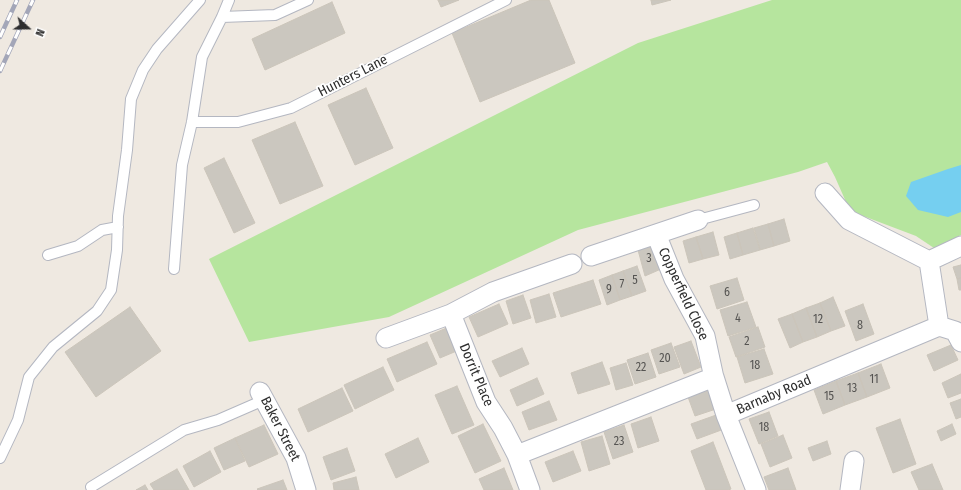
<!DOCTYPE html>
<style>
body{margin:0}
#map{position:relative;width:961px;height:490px;overflow:hidden;background:#efe9e1;font-family:"Fira Sans Condensed",sans-serif}
canvas{display:block}
.north{position:absolute;left:8px;top:8px;width:40px;height:40px;-webkit-text-stroke:3px #fff;paint-order:stroke;rotate:111deg;font-size:11px;font-weight:700;line-height:16px;text-align:center;color:#2e2e2e}
.north::after{content:'';display:block;margin:auto;width:14px;height:18px;background:#2e2e2e;clip-path:polygon(50% 0,100% 100%,50% 72%,0 100%)}
</style>
<div id="map">
<canvas width="961" height="490"></canvas>
<div class="north">N</div>
</div>
<script>
const g = document.querySelector('canvas').getContext('2d');
g.lineJoin = 'round';
function paint(path, color) { g.fillStyle = color; g.fill(path, 'evenodd'); }
const shape = rows => new Path2D(rows.map(r => 'M' + r).join(''));
function stroke(path, color, width, dash) { g.strokeStyle = color; g.lineWidth = width; g.lineCap = dash ? 'butt' : 'round'; g.setLineDash(dash || []); g.stroke(path); }
function write(font, color, halo, rows, align = 'center') {
  g.font = font + ' "Fira Sans Condensed",sans-serif'; g.lineWidth = 3.5; g.setLineDash([]); g.textBaseline = 'middle'; g.strokeStyle = halo; g.fillStyle = color; for (const [text, x, y, turn = 0] of rows) {
    g.save(); g.translate(x, y); g.rotate((+turn || 0) * Math.PI / 180); g.textAlign = isNaN(turn) ? turn : align; if (halo) g.strokeText(text, 0, 0); g.fillText(text, 0, 0); g.restore();
  }
}
const green = shape([
 [772,0,961,0,961,235,934,248,916,236,850,211,835,177,827,162,798,172,578,230,389,317,249,342,209,259,638,43]
]);
const water = shape([
 [961,165,961,212,948,217,918,210,906,196,911,182,948,169]
]);
const building = shape([
 [438,0,459,0,441,7,438,0],
 [531,0,549,0,575,63,480,102,452,33,531,0],
 [651,0,671,0,652,5,651,0],
 [332,2,345,33,265,70,252,39,332,2],
 [366,88,393,148,355,165,328,105,366,88],
 [295,122,323,186,280,204,252,140,295,122],
 [224,158,255,223,234,233,204,168,224,158],
 [784,219,790,241,774,246,768,224,784,219],
 [768,224,774,246,760,250,754,228,768,224],
 [753,228,760,250,743,255,737,233,753,228],
 [713,232,719,255,703,259,696,237,713,232],
 [737,233,743,255,730,259,724,237,737,233],
 [696,237,703,259,689,263,683,241,696,237],
 [653,245,661,269,645,276,638,250,653,245],
 [961,265,961,278,957,279,953,267,961,265],
 [637,266,646,291,632,296,623,271,637,266],
 [623,271,632,296,620,300,612,275,623,271],
 [612,275,620,300,607,305,599,280,612,275],
 [737,278,744,300,717,309,710,286,737,278],
 [961,278,961,290,959,290,957,279,961,278],
 [593,280,601,304,561,317,553,293,593,280],
 [549,294,556,317,536,323,530,300,549,294],
 [523,295,531,318,513,324,506,301,523,295],
 [833,297,845,326,831,331,820,303,833,297],
 [747,302,756,327,728,336,720,310,747,302],
 [820,303,831,331,817,337,806,308,820,303],
 [499,304,508,324,478,337,469,317,499,304],
 [863,304,874,334,856,341,845,311,863,304],
 [130,307,161,351,96,397,65,352,130,307],
 [806,308,817,337,803,342,792,314,806,308],
 [792,314,803,342,790,348,778,319,792,314],
 [449,327,459,350,440,358,430,335,449,327],
 [758,327,765,347,736,357,729,337,758,327],
 [691,341,701,367,684,374,674,347,691,341],
 [427,342,437,364,397,382,387,359,427,342],
 [671,343,680,367,659,374,651,350,671,343],
 [951,345,958,360,934,371,927,355,951,345],
 [522,348,529,364,500,377,492,361,522,348],
 [764,349,773,374,745,383,737,357,764,349],
 [648,353,656,377,635,384,627,360,648,353],
 [602,362,610,384,578,394,571,373,602,362],
 [626,363,633,385,616,390,610,368,626,363],
 [881,364,890,388,867,397,858,373,881,364],
 [383,367,394,390,355,409,344,385,383,367],
 [858,373,867,397,845,405,836,381,858,373],
 [961,374,961,393,948,398,942,383,961,374],
 [537,378,544,394,517,406,510,390,537,378],
 [836,381,845,405,823,414,814,390,836,381],
 [457,386,474,425,452,434,435,395,457,386],
 [342,388,353,411,308,432,298,409,342,388],
 [709,390,716,409,695,416,688,397,709,390],
 [961,399,961,417,956,419,950,403,961,399],
 [549,401,557,420,529,430,522,412,549,401],
 [769,412,778,436,759,444,749,419,769,412],
 [719,414,724,429,697,439,691,424,719,414],
 [651,417,659,441,638,448,631,424,651,417],
 [900,419,916,464,893,473,876,428,900,419],
 [483,424,501,461,475,473,458,436,483,424],
 [952,424,956,434,941,441,937,431,952,424],
 [264,425,278,454,249,467,235,438,264,425],
 [624,425,633,452,613,459,604,432,624,425],
 [783,435,792,458,770,467,761,444,783,435],
 [602,436,610,464,589,471,581,442,602,436],
 [235,438,245,461,224,470,214,448,235,438],
 [418,438,429,462,396,478,385,454,418,438],
 [827,441,831,454,813,461,808,448,827,441],
 [713,442,731,489,728,490,706,490,691,451,713,442],
 [347,448,355,471,331,480,323,457,347,448],
 [210,451,221,472,194,487,183,466,210,451],
 [573,451,581,471,553,482,545,462,573,451],
 [932,464,943,490,919,490,911,472,932,464],
 [504,468,513,490,484,490,479,479,504,468],
 [788,468,796,490,769,490,764,477,788,468],
 [177,469,189,490,154,490,150,484,177,469],
 [356,477,359,490,334,490,333,483,356,477],
 [283,480,287,490,258,490,257,489,283,480],
 [145,485,148,490,136,490,145,485]
]);
const lane = shape([
 [222,17,275,15,308,0],
 [192,122,238,122,291,108,506,0],
 [698,220,754,205],
 [48,255,78,246,102,230,118,227],
 [174,269,182,165,192,122,202,57,222,17,229,0],
 [0,458,18,420,29,377,53,347,97,311,111,290,117,250,118,216,127,150,131,99,143,70,157,49,200,0],
 [91,487,184,430,218,420,264,400]
]);
const street = shape([
 [825,193,849,220,929,261,961,246],
 [656,234,674,279,705,336,714,378],
 [591,256,698,220],
 [929,261,939,326],
 [451,314,486,402,503,428,517,455,530,490],
 [386,338,451,314,493,292,572,264],
 [260,392,296,458,306,490],
 [726,415,939,326,955,331,961,342],
 [517,455,714,377,726,415,756,490],
 [850,490,854,461]
]);
const rail = shape([
 [0,37,17,0],
 [0,71,33,0]
]);
const numberNames = [
 ["3",649,259],
 ["5",635,281],
 ["7",622,285],
 ["9",609,290],
 ["6",727,293],
 ["4",738,319],
 ["12",818,320],
 ["8",860,326],
 ["2",747,342],
 ["20",665,359],
 ["18",755,366],
 ["22",641,368],
 ["11",874,380],
 ["13",852,389],
 ["15",829,397],
 ["18",764,428],
 ["23",619,442]
];
const streetNames = [
 ["Hunters Lane",353,76,-27],
 ["Copperfield Close",683,294,65],
 ["Dorrit Place",476,375,67],
 ["Barnaby Road",774,395,-23],
 ["Baker Street",280,429,63]
];
paint(green, '#b6e59e');
paint(water, '#75cff0');
paint(building, '#cbc7bf');
stroke(building, '#cbc5ba', 1);
stroke(lane, '#b4b7c1', 12);
stroke(street, '#b4b7c1', 21);
stroke(lane, '#fff', 10);
stroke(street, '#fff', 19);
stroke(rail, '#a3a6b8', 4.5);
stroke(rail, '#fff', 3, [9]);
write('12px', '#555452', null, numberNames);
write('14px', '#2e2e2e', '#fff', streetNames);
</script>
